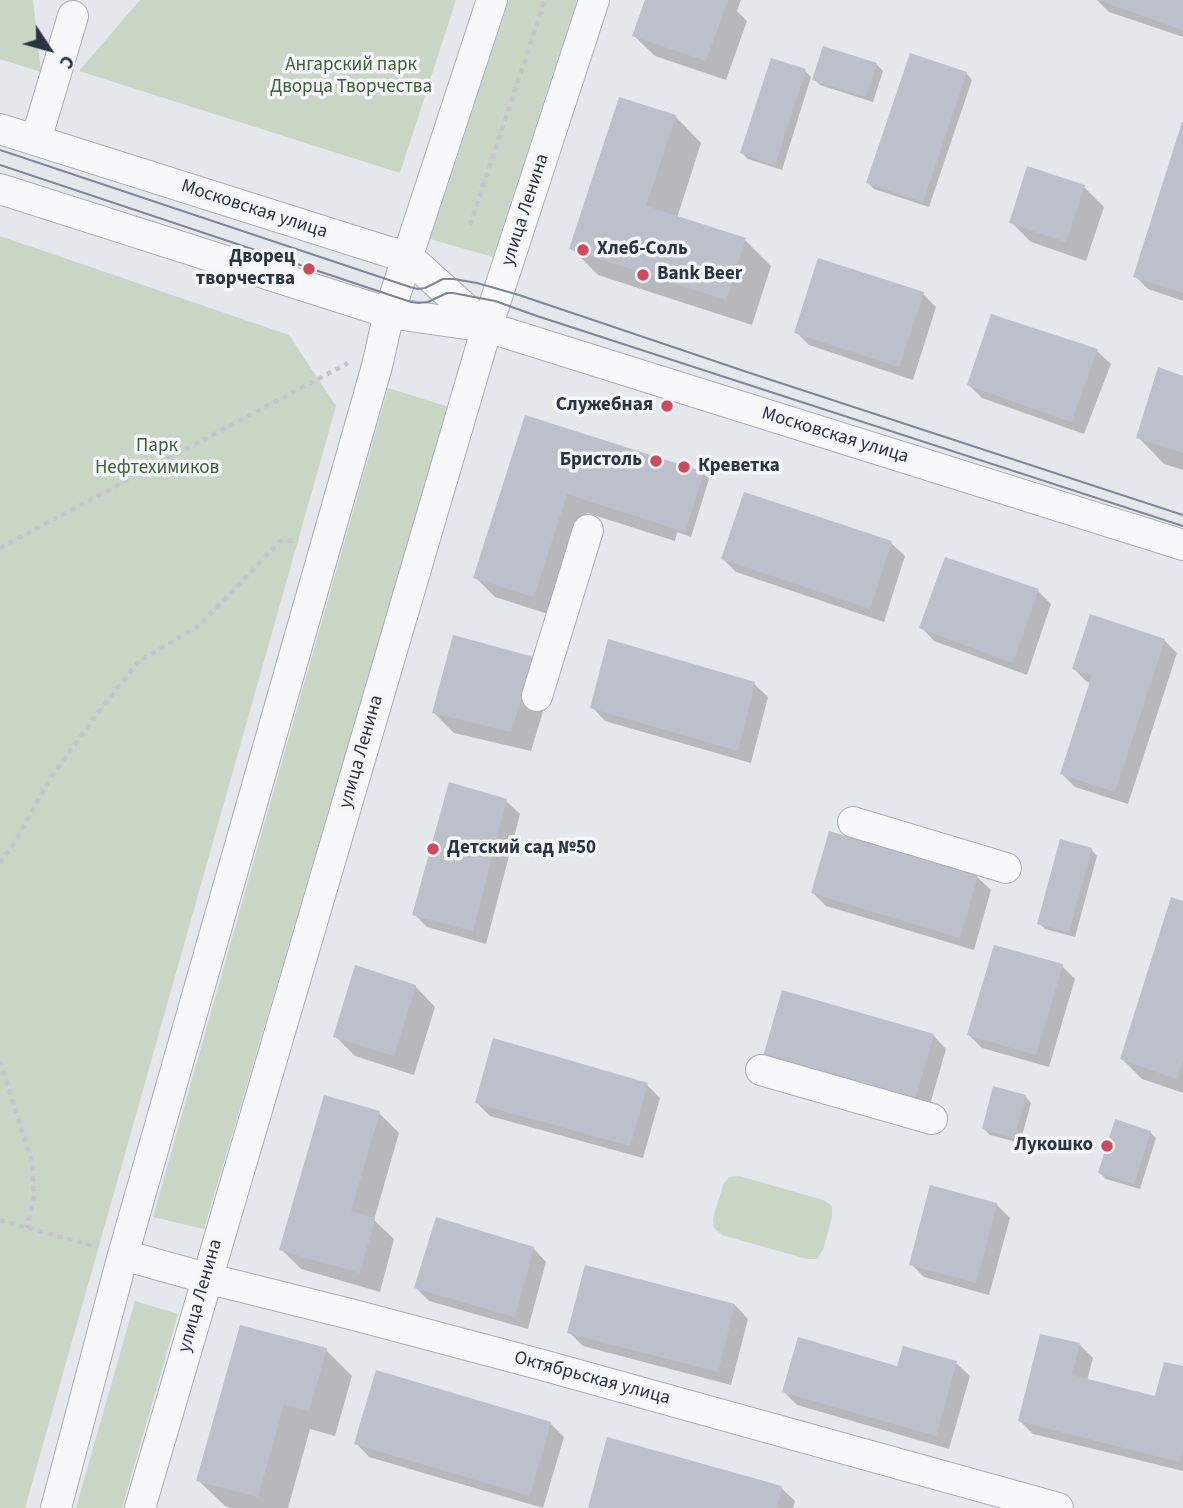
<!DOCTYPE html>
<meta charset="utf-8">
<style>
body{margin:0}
#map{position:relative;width:1183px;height:1508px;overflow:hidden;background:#e4e7ec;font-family:"Source Sans 3",sans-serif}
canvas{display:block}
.north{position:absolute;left:14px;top:14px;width:70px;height:70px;-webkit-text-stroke:5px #f4f6f9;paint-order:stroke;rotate:126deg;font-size:19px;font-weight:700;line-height:28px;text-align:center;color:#2b3445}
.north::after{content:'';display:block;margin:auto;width:24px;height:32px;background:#2b3445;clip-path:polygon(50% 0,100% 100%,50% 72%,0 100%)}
</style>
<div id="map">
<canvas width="1183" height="1508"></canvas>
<div class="north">С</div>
</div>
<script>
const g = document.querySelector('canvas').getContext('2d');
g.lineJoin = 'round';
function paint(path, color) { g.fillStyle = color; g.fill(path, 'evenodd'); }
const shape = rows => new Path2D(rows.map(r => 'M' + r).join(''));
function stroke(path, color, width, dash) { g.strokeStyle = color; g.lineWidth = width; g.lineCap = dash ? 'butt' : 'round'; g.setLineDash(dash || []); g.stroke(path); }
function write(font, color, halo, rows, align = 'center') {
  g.font = font + ' "Source Sans 3",sans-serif'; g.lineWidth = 7; g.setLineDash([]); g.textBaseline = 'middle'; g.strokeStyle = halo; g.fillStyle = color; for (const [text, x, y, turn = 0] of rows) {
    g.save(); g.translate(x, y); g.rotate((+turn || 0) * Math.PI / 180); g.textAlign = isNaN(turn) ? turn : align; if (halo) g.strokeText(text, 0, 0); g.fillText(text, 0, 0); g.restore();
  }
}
const green = shape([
 [0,0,33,0,41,72,0,59],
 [140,0,456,0,400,173,79,71],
 [509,0,577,0,493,257,430,239],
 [0,236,289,335,336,406,25,1508,0,1508],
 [388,388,449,407,204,1229,153,1217],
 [739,1176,823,1200,832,1206,832,1217,823,1250,817,1259,807,1259,722,1235,714,1228,713,1218,723,1185,729,1177],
 [135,1301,178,1314,122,1508,76,1508]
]);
const shadow = shape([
 [646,0,741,0,737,11,747,21,726,80,655,56,634,36],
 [1097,0,1183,0,1183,37,1109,12],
 [876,64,883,71,873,102,820,85,814,79],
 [805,71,811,77,782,170,748,159,742,153],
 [966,73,972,80,929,207,874,189,868,183],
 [675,116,701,143,677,218,745,240,771,266,752,325,598,275,571,248],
 [1183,126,1183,301,1148,289,1135,276],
 [1084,187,1104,207,1086,261,1031,242,1011,222],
 [923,294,936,307,913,380,809,345,796,332],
 [992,316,1097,351,1111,364,1084,434,982,398,969,385],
 [1183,378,1183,470,1164,464,1138,437],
 [526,417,703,473,709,479,691,537,677,532,675,541,587,513,554,616,495,597,475,577],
 [891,543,905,556,884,622,736,572,723,559],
 [1038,591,1051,604,1027,675,934,641,921,627],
 [1164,640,1177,653,1128,804,1075,787,1062,774,1091,683,1087,682,1074,669],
 [553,679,531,751,454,733,434,713],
 [754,684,768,697,751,763,605,721,592,707],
 [506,801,520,814,486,944,427,927,414,914],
 [1091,849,1097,856,1075,937,1045,929,1039,923],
 [977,877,991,890,974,950,826,906,813,893],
 [1183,903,1183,1093,1142,1079,1122,1059],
 [1062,966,1075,979,1049,1067,982,1048,969,1035],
 [415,986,435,1007,414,1075,355,1056,335,1036],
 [933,1035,946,1049,927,1115,777,1073],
 [647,1085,660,1098,643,1158,490,1116,477,1103],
 [1025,1096,1031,1103,1020,1143,990,1135,984,1129],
 [379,1113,399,1133,374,1220,394,1239,380,1292,301,1269,281,1249],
 [1150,1132,1156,1138,1140,1189,1106,1179,1100,1173],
 [996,1204,1010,1218,989,1295,924,1277,911,1264],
 [533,1248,546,1262,528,1329,429,1301,416,1288],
 [735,1305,748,1319,731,1385,583,1346,569,1332],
 [1041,1336,1080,1345,1093,1358,1087,1381,1156,1398,1183,1368,1183,1471,1033,1434,1020,1421],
 [326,1350,352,1376,335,1436,310,1429,288,1508,231,1508,225,1506,198,1480],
 [956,1363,970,1376,949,1449,797,1405,784,1392,898,1368],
 [550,1423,564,1437,543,1508,369,1457,356,1443],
 [781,1488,795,1501,793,1508,589,1508]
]);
const building = shape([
 [645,0,728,0,706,61,632,36],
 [1099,0,1183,0,1183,30,1098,0],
 [823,46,877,63,866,97,812,80],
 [910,53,967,72,923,202,866,183],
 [771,58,806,69,775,165,740,153],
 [619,97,676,115,646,206,746,238,726,300,569,249],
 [1182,122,1183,122,1183,293,1133,277],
 [1027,166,1085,185,1066,242,1009,223],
 [818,258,924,292,899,367,794,333],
 [991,314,1098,349,1071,422,967,385],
 [1158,367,1183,376,1183,453,1136,438],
 [525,415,704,472,685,532,567,494,534,597,473,578],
 [744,492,892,541,870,609,721,559],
 [945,557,1039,589,1013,663,919,628],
 [1090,614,1165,639,1115,792,1060,774,1092,675,1072,669],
 [453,635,534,657,511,732,432,713],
 [608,639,755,682,738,751,590,708],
 [449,782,507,799,473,931,412,915],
 [829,831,978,875,960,938,811,893],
 [1060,839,1092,848,1069,932,1037,924],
 [1171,897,1183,901,1183,1060,1177,1079,1120,1059],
 [994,945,1063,964,1036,1055,967,1035],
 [355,965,416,985,394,1056,333,1037],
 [782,990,934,1034,914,1103,762,1060],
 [493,1038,648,1083,630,1146,475,1103],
 [993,1086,1026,1095,1014,1138,982,1129],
 [324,1095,380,1111,351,1211,375,1218,360,1273,279,1250],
 [1115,1119,1151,1131,1134,1184,1098,1173],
 [930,1185,997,1203,976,1283,909,1265],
 [436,1217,534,1247,515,1317,414,1288],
 [585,1265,735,1304,718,1372,567,1333],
 [240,1325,327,1348,309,1411,284,1404,258,1497,196,1481],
 [1040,1334,1080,1343,1072,1375,1155,1396,1164,1362,1183,1366,1183,1447,1179,1462,1018,1421],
 [798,1337,897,1366,903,1346,957,1361,936,1436,782,1392],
 [376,1370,551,1422,530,1496,354,1444],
 [607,1437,782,1486,777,1508,588,1508]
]);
const path = shape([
 [470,225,545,0],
 [0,548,348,363],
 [0,863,16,840,51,777,103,706,139,661,197,627,234,590,280,541,298,540],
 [0,1061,32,1162,34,1197,27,1228],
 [0,1220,97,1247]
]);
const minor = shape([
 [0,129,389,252,407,256,486,327],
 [36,140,73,16],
 [0,189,389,313,487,327,1183,545],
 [537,696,588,530],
 [853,822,1006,868],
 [761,1070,932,1119],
 [123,1255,206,1278,354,1315,535,1363,1058,1508],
 [56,1508,123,1255,377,366,389,313,492,0],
 [140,1508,487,327,594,0]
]);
const tram = shape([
 [0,150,410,287,418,289,425,288,443,279,454,279,477,283,519,295,750,373,1183,515],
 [0,165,411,302,419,303,428,302,447,293,453,293,495,301,537,316,1183,526]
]);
const markers = [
 [583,250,7,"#d1495b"],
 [309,269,7,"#d1495b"],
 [643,275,7,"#d1495b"],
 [667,406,7,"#d1495b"],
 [656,461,7,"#d1495b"],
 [684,467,7,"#d1495b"],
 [433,849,7,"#d1495b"],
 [1107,1146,7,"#d1495b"]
];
const parkNames = [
 ["Ангарский парк",351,66],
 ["Дворца Творчества",351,88],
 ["Парк",157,447],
 ["Нефтехимиков",157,469]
];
const streetNames = [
 ["Московская улица",254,210,18],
 ["улица Ленина",526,210,-72],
 ["Московская улица",835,436,17],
 ["улица Ленина",362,752,-74],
 ["улица Ленина",201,1296,-74],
 ["Октябрьская улица",592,1379,15]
];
const poiNames = [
 ["Хлеб-Соль",597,250],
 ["Дворец",295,258,"right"],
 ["творчества",295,280,"right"],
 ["Bank Beer",657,275],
 ["Служебная",653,406,"right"],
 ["Бристоль",642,461,"right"],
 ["Креветка",698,467],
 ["Детский сад №50",447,849],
 ["Лукошко",1093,1146,"right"]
];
paint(green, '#c9d6c5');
paint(shadow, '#0003');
paint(building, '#bbc0ca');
stroke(minor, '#a9aeb7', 32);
stroke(path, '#c2c5cb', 4.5, [5, 5]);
stroke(minor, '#f7f8fa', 30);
stroke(tram, '#7d8696', 2);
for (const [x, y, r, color] of markers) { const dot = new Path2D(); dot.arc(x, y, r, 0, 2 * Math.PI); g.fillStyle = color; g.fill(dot); stroke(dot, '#f4f6f9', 2.5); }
write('19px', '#3f6138', '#f4f6f9', parkNames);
write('19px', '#2b3445', '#f4f6f9', streetNames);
write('bold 19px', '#2b3445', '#f4f6f9', poiNames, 'left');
</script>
